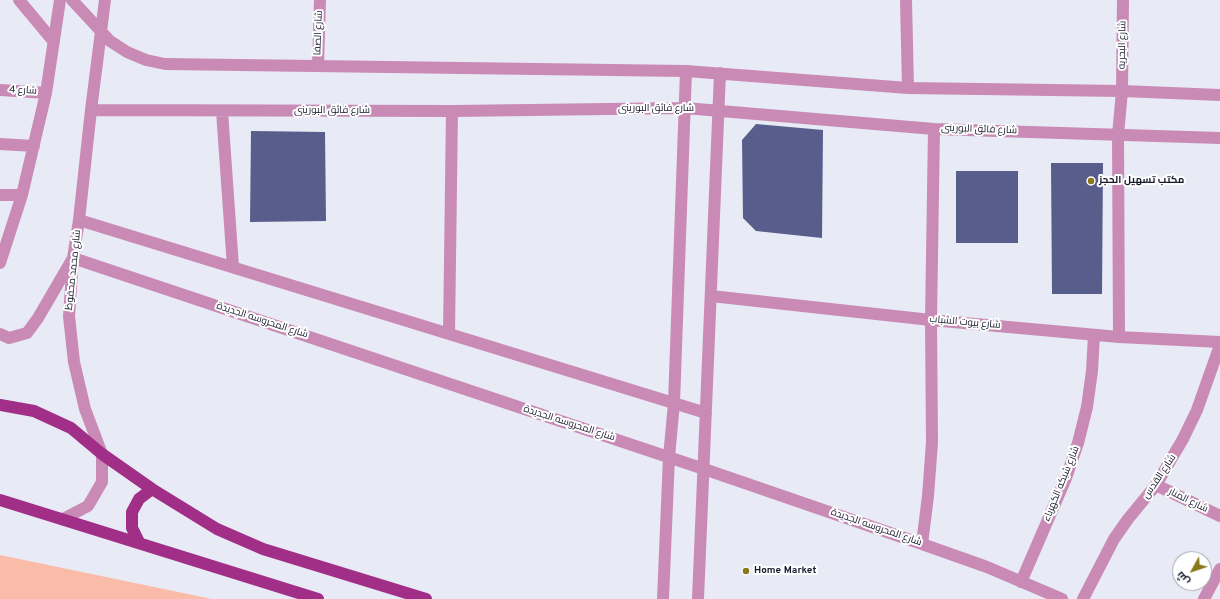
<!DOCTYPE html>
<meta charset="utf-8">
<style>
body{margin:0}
#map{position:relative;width:1220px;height:599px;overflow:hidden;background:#e8eaf5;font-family:Overpass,Cairo,sans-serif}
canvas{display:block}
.north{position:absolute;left:1172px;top:551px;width:40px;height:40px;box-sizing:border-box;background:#fff;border:1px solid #a2a3ab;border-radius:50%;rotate:230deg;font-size:11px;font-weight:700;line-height:16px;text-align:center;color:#17192c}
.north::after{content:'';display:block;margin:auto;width:14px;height:18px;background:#88781c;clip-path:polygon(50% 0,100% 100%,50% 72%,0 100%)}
</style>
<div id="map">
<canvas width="1220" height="599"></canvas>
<div class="north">ش</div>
</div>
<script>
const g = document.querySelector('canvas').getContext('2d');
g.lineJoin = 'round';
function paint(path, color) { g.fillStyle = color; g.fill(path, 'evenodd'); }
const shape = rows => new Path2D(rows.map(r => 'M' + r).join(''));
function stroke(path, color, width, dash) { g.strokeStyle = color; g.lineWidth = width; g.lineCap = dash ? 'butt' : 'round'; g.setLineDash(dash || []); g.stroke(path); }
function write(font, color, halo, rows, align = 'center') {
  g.font = font + ' Overpass,Cairo,sans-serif'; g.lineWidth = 4; g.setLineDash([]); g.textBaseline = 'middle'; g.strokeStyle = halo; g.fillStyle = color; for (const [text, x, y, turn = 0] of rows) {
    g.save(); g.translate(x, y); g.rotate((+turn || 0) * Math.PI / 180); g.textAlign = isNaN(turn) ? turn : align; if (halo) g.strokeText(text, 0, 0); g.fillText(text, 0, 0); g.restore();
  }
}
const green = shape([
 [0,555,212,599,0,599]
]);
const building = shape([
 [756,124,823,130,822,238,756,231,743,218,742,140],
 [251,131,325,132,326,221,250,222],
 [1051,163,1103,163,1102,294,1052,294],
 [956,171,1018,171,1018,243,956,243]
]);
const minor = shape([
 [19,0,54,42],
 [72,0,110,41,127,52,146,60,165,64,686,71,908,88,1122,91,1220,95],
 [906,0,908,88],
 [318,66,320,0],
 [0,90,46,93],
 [91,110,452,111,685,108,934,129,1220,138],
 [222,111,233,267],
 [0,144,34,146],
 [0,195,22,195],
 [79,220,706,413],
 [0,263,22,195,46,93,60,0],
 [711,296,931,320,1119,337,1220,342],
 [0,334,9,338,27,333,38,318,73,258,704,469,922,544,987,567,1062,599],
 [449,334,452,111],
 [1119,337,1118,135,1122,91,1123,0],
 [1156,485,1220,516],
 [63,519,88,506,102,482,102,454,85,409,74,362,69,316,73,258,79,220,91,110,105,0],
 [922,544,928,496,932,442,931,320,934,129],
 [1021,582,1066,478,1078,443,1087,407,1092,371,1094,335],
 [663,599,669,457,674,403,686,71],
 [698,599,720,73],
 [1083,599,1114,539,1128,519,1156,485,1183,439,1197,410,1220,345],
 [1204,599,1220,569]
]);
const major = shape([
 [0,405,34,411,71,428,102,454,152,489,217,529,263,549,426,599],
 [0,500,318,599],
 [139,542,132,528,132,512,139,499,152,489]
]);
const markers = [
 [1091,181,4,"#88781c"],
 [746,571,4,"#88781c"]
];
const streetNames = [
 ["شارع الصفا",319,33,-88],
 ["شارع البحريه",1123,45,-89],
 ["شارع 4",23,91,3],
 ["شارع فائق البورينى",656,109],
 ["شارع فائق البورينى",332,111],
 ["شارع فائق البورينى",979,130,2],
 ["شارع محمد محفوظ",74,270,-84],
 ["شارع المحروسه الجديدة",262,321,18],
 ["شارع بيوت الشباب",965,323,5],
 ["شارع المحروسه الجديدة",569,424,18],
 ["شارع القدس",1160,477,-56],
 ["شارع شبكه الكهرباء",1062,484,-68],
 ["شارع المنار",1188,501,26],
 ["شارع المحروسه الجديدة",876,528,19]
];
const poiNames = [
 ["مكتب تسهيل الحجز",1099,181],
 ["Home Market",754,571]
];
paint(green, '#fabca8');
paint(building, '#585e8c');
stroke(minor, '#c98bb6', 12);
stroke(major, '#a12e87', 12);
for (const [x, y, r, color] of markers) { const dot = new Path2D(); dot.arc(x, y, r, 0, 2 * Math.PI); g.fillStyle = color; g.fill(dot); stroke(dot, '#fff', 1.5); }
write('10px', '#17192c', '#fff', streetNames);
write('bold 10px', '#17192c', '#fff', poiNames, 'left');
</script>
